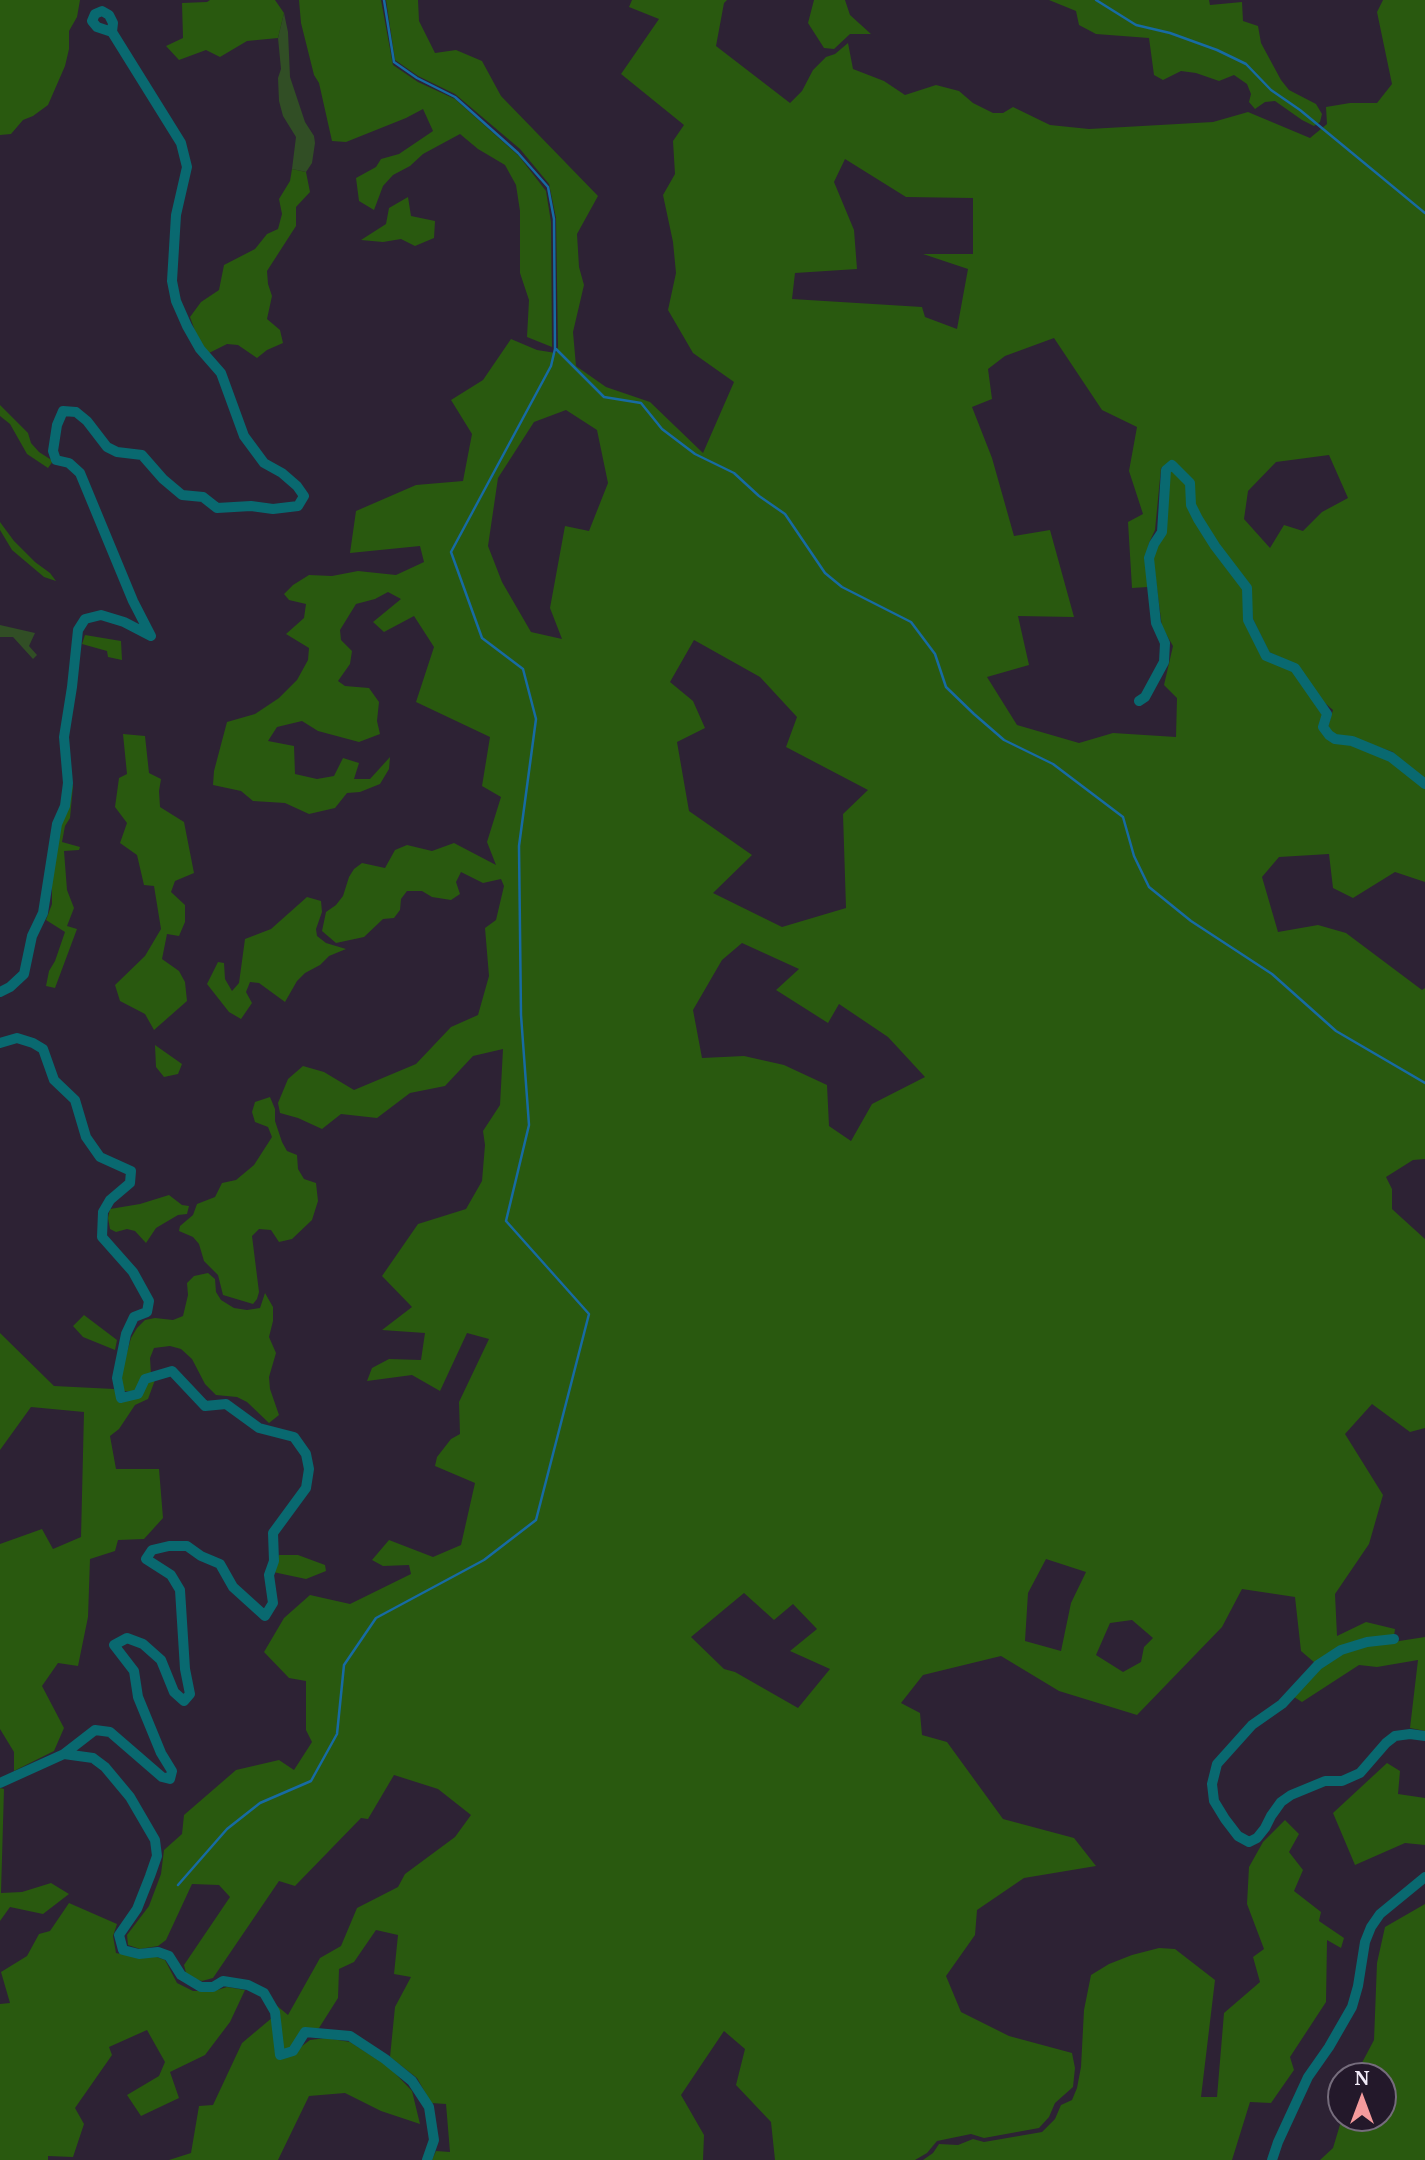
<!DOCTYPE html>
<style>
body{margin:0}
#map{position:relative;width:1425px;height:2160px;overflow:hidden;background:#2d2234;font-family:"Noto Serif",serif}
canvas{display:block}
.north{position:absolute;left:1327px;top:2062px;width:70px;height:70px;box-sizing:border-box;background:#23182a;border:2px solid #756c7c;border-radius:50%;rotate:0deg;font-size:19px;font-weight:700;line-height:28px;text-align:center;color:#f1eaf7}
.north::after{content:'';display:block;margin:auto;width:24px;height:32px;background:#f59b9d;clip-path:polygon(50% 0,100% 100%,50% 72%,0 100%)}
</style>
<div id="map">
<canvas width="1425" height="2160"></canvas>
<div class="north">N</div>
</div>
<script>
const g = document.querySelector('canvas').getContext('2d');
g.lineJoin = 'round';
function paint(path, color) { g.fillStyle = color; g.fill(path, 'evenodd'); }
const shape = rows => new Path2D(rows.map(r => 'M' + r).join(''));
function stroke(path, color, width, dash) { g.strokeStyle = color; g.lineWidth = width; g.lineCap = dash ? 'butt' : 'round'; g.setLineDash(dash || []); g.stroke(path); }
const green = shape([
 [284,13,288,32,290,77,305,122,314,136,315,143,312,163,306,172,292,169,296,137,283,116,279,101,278,78,281,69,278,38],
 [0,625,35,633,29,646,37,655,33,659,13,637,0,637]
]);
const forest = shape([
 [0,0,80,0,77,17,69,31,69,49,65,66,48,105,33,116,23,120,11,134,0,135],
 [210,0,275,0,284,13,278,38,247,41,220,57,206,50,179,60,166,46,183,38,182,3,207,2],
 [299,0,381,0,393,65,418,82,455,99,519,156,546,191,551,222,552,347,527,337,529,300,520,273,520,211,516,185,505,165,478,149,460,134,423,154,410,166,393,175,383,186,374,210,359,201,356,178,376,167,381,159,399,154,433,131,423,109,406,118,346,142,332,141,319,83,314,75,301,23],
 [386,0,418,0,419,21,435,53,456,50,482,61,501,96,598,196,577,234,579,267,584,285,573,332,576,366,606,387,650,402,703,453,734,382,693,353,668,310,676,273,673,242,663,195,675,174,673,141,684,125,621,74,659,19,629,7,632,0,727,0,724,3,716,46,790,103,802,91,813,70,826,57,835,54,848,43,853,69,884,81,905,95,936,85,959,91,973,103,993,113,1003,113,1013,107,1050,125,1089,129,1213,122,1248,112,1310,138,1327,124,1326,107,1350,103,1377,103,1392,84,1377,12,1383,0,1425,0,1425,780,1407,767,1393,752,1353,738,1335,736,1328,727,1333,710,1319,698,1297,665,1269,652,1253,619,1249,587,1225,556,1199,516,1192,502,1192,479,1170,462,1161,468,1155,530,1149,543,1146,559,1148,587,1132,588,1128,522,1143,514,1129,471,1137,427,1102,410,1054,338,1005,356,988,369,992,399,972,407,992,458,1014,536,1050,530,1074,617,1018,616,1029,665,987,677,1017,725,1079,743,1113,733,1176,737,1177,698,1164,685,1173,646,1162,627,1153,558,1156,545,1165,533,1168,472,1171,468,1188,484,1188,507,1195,521,1213,549,1245,590,1246,622,1264,659,1293,671,1323,716,1320,728,1329,740,1354,746,1391,760,1404,773,1425,788,1425,882,1395,872,1353,898,1333,888,1329,854,1279,857,1262,877,1278,932,1318,925,1346,933,1422,990,1425,988,1425,1159,1413,1160,1386,1177,1392,1189,1392,1209,1425,1239,1425,1428,1410,1432,1372,1404,1345,1434,1383,1495,1369,1544,1335,1594,1337,1636,1366,1622,1395,1629,1394,1636,1364,1638,1340,1648,1315,1663,1301,1651,1295,1597,1242,1589,1222,1627,1137,1715,1059,1691,1001,1656,923,1675,901,1703,920,1713,922,1735,947,1742,1003,1819,1074,1838,1096,1866,1024,1878,977,1910,975,1935,946,1976,961,2012,1009,2036,1072,2053,1075,2068,1073,2087,1055,2103,1049,2117,1039,2128,984,2138,971,2134,937,2141,927,2153,915,2160,775,2160,771,2122,736,2085,745,2049,724,2031,681,2095,704,2135,703,2160,432,2160,436,2151,450,2152,446,2104,431,2103,417,2078,390,2057,395,2007,411,1977,394,1974,398,1935,376,1930,354,1962,339,1969,338,1998,319,2028,303,2028,292,2049,283,2052,280,2016,276,2005,288,2015,320,1958,341,1946,357,1908,398,1887,405,1874,455,1837,471,1815,438,1789,394,1775,368,1819,361,1818,295,1886,279,1881,213,1978,202,1981,192,1978,186,1973,184,1965,230,1897,219,1885,192,1884,166,1940,158,1946,140,1949,128,1945,127,1935,149,1906,161,1874,164,1850,182,1834,184,1815,236,1770,279,1760,294,1770,312,1742,306,1730,306,1681,289,1678,264,1652,284,1618,310,1595,350,1604,411,1574,409,1565,383,1566,372,1560,389,1540,433,1557,461,1545,475,1483,435,1466,437,1457,451,1439,460,1434,459,1402,489,1339,467,1333,440,1391,412,1375,367,1381,372,1368,389,1359,421,1360,425,1333,382,1330,412,1307,382,1276,418,1224,466,1209,482,1181,485,1145,483,1131,500,1105,503,1049,473,1056,445,1086,410,1093,377,1118,341,1114,322,1129,298,1118,280,1113,278,1103,288,1079,303,1066,324,1072,354,1090,416,1064,451,1027,478,1015,489,976,485,928,496,920,504,886,501,879,483,883,461,872,456,882,460,894,451,900,432,897,422,891,407,891,401,899,400,910,394,918,383,919,364,937,336,943,322,931,326,912,336,905,343,896,349,877,354,869,362,863,385,868,395,850,407,845,432,851,454,843,496,865,487,842,501,797,482,786,490,737,416,702,434,647,414,616,384,632,373,622,401,599,388,592,375,599,356,604,340,630,341,640,352,651,350,664,338,681,345,686,369,688,379,702,377,721,380,734,359,742,318,731,302,721,277,727,268,741,294,746,295,774,317,779,334,776,343,758,359,763,354,779,370,779,390,757,389,769,380,784,360,792,347,793,335,808,309,814,285,803,253,801,241,791,213,785,214,771,227,722,255,714,279,698,297,680,308,660,309,648,286,634,304,618,306,604,289,600,284,594,293,585,309,575,332,576,358,571,396,575,424,562,420,546,350,553,356,511,416,485,463,481,472,434,451,400,483,380,511,339,537,350,556,353,558,347,556,218,549,184,520,149,455,94,418,76,395,60],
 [845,159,906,197,973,198,973,254,923,254,968,269,957,329,925,317,922,307,792,299,795,273,857,269,854,230,834,182],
 [566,410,597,430,608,483,589,531,565,526,550,608,562,639,531,632,502,582,488,546,498,478,534,422],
 [1329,455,1348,498,1322,512,1303,531,1284,525,1270,548,1244,519,1248,491,1276,462],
 [694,640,760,677,797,717,786,747,868,790,843,814,846,908,782,927,713,893,752,855,689,811,677,742,705,728,693,701,670,682],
 [742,943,799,969,776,990,828,1023,839,1004,888,1037,925,1077,872,1104,851,1141,829,1126,827,1085,784,1065,744,1056,702,1058,693,1010,722,960],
 [1046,1559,1086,1572,1071,1603,1061,1651,1025,1641,1028,1593],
 [744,1593,774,1620,793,1604,817,1629,790,1651,830,1669,798,1708,735,1672,724,1669,691,1637],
 [1132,1620,1153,1638,1144,1647,1141,1662,1123,1672,1096,1655,1110,1623],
 [814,0,845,0,850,15,871,34,850,34,834,49,824,48,808,23],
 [1049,0,1209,0,1210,5,1242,2,1243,21,1258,26,1261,43,1281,80,1289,90,1316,104,1322,114,1320,122,1314,126,1302,120,1275,101,1265,102,1255,109,1249,102,1251,94,1247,84,1234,75,1219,81,1196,73,1181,71,1163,80,1154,75,1149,38,1096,34,1079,25,1076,11],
 [292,169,306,172,310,192,296,207,296,226,267,271,268,284,272,296,267,319,280,330,283,343,267,350,257,358,238,345,227,344,207,354,199,342,190,317,201,302,219,290,224,265,255,249,267,234,278,229,282,214,279,199,290,181],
 [408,197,411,216,435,221,434,238,415,246,401,239,383,242,361,240,386,224,389,208],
 [0,405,28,433,31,443,39,452,53,461,48,468,27,454,10,424,0,416],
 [0,522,14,541,35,562,50,573,56,581,44,577,12,550,0,530],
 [85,635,121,641,122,660,108,657,107,651,82,644],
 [123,734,145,736,149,773,161,779,159,791,160,807,184,822,194,873,175,881,171,892,185,905,185,922,179,936,167,934,162,959,179,971,185,982,187,1001,154,1030,145,1014,120,1001,115,985,145,956,161,929,154,886,144,885,137,855,120,843,127,823,115,807,119,778,127,774],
 [71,783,73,786,70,818,65,826,62,842,80,847,79,850,64,851,67,890,74,908,67,926,77,929,55,988,46,986,49,971,55,961,65,932,46,920,52,904,52,880,58,829],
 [307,897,321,901,322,912,316,929,317,936,326,943,346,949,329,956,320,965,305,973,297,981,285,1002,259,983,250,982,246,992,252,1003,241,1019,229,1012,207,984,218,962,224,963,225,979,232,991,239,983,245,939,271,929],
 [155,1045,182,1064,178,1074,164,1077,156,1067],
 [270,1097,275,1109,275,1121,282,1142,287,1151,297,1155,298,1169,304,1179,316,1183,318,1201,312,1220,292,1239,279,1242,271,1230,259,1229,252,1236,259,1292,257,1299,253,1304,223,1295,218,1275,204,1261,199,1244,193,1237,179,1231,180,1226,193,1215,197,1204,215,1197,222,1183,236,1180,254,1165,272,1137,268,1127,255,1122,252,1112,255,1102],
 [169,1195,182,1205,189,1206,187,1214,178,1215,156,1228,146,1243,135,1231,127,1229,116,1232,110,1229,108,1218,110,1209,140,1204],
 [208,1273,215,1279,216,1292,221,1300,234,1308,247,1310,260,1308,265,1293,273,1307,273,1321,269,1337,276,1353,269,1377,270,1389,279,1415,269,1423,247,1402,237,1397,216,1395,205,1384,192,1359,181,1349,170,1346,154,1348,150,1358,151,1374,137,1392,124,1391,120,1377,131,1338,137,1328,145,1320,155,1318,173,1320,183,1316,188,1295,187,1283,194,1276],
 [84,1315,117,1340,115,1350,83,1337,73,1326],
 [0,1333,54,1386,114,1389,120,1401,148,1382,155,1380,148,1399,135,1405,119,1429,110,1436,116,1469,159,1469,163,1518,144,1539,118,1540,115,1551,90,1559,88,1617,78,1666,58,1663,42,1686,64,1728,54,1751,14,1771,14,1752,0,1729,0,1544,42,1529,53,1549,81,1537,84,1412,31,1407,0,1450],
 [279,1555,298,1555,325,1565,326,1571,306,1579,273,1572],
 [1425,1637,1425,1731,1410,1728,1418,1660,1377,1667,1359,1665,1302,1702,1294,1697,1323,1666,1344,1653,1367,1646],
 [1387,1763,1400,1771,1398,1794,1425,1798,1425,1845,1405,1843,1355,1865,1333,1813],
 [0,1788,4,1789,1,1893,22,1892,51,1883,69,1894,43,1914,10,1907,0,1921],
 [1285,1820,1299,1834,1289,1852,1303,1870,1294,1891,1321,1912,1319,1921,1344,1938,1341,1948,1327,1940,1326,2002,1290,2057,1294,2070,1271,2103,1250,2102,1232,2160,923,2160,933,2153,939,2144,958,2145,973,2139,984,2142,1042,2132,1055,2119,1061,2105,1072,2100,1077,2088,1081,2067,1084,2010,1091,1975,1109,1964,1132,1955,1159,1948,1175,1949,1215,1980,1201,2097,1217,2097,1224,2013,1260,1982,1253,1957,1264,1949,1247,1904,1249,1867,1263,1842],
 [69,1903,117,1924,113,1936,116,1953,131,1956,151,1955,165,1960,177,1983,193,1991,214,1991,227,1987,245,1990,230,2022,205,2055,170,2072,179,2098,141,2116,127,2095,159,2076,165,2062,147,2030,109,2047,112,2055,75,2108,84,2124,73,2157,48,2156,48,2160,0,2160,0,2004,10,2003,1,1972,27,1956,39,1934,50,1931],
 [1425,1904,1425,2160,1320,2160,1333,2148,1342,2118,1383,2118,1383,2076,1355,2076,1374,2040,1377,1963,1385,1927],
 [273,2017,275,2051,294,2052,310,2040,326,2038,350,2042,389,2067,412,2091,420,2124,381,2111,345,2093,309,2096,278,2160,169,2160,191,2153,199,2106,213,2105,242,2043]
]);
const stream = shape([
 [1096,0,1136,25,1170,33,1217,50,1246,64,1271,90,1300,110,1425,213],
 [556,349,604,397,641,403,662,429,695,454,734,473,759,496,785,514,825,573,842,587,911,622,935,654,946,687,974,714,1004,740,1053,764,1123,817,1134,856,1149,887,1191,921,1272,974,1336,1031,1425,1083],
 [178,1885,227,1829,260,1803,311,1781,337,1734,344,1665,376,1618,484,1560,536,1520,589,1314,506,1221,529,1125,521,1015,519,846,536,719,523,669,482,638,451,552,551,366,555,349,554,219,548,187,518,153,455,97,417,78,394,62,384,0]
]);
const minor = shape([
 [1139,701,1145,697,1164,662,1165,643,1156,623,1149,558,1154,544,1162,532,1166,470,1172,465,1190,483,1191,505,1198,519,1215,546,1247,588,1248,620,1266,656,1295,668,1327,714,1323,727,1329,735,1335,739,1352,741,1391,757,1425,784],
 [0,992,10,987,24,974,32,936,43,913,57,824,65,806,68,783,64,737,72,687,78,630,85,619,101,615,124,622,151,636,133,601,80,473,69,463,56,460,53,451,57,425,63,411,76,412,87,421,107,447,117,452,142,455,163,479,182,495,203,497,217,508,251,506,273,509,298,506,304,496,297,486,282,473,264,463,244,436,221,373,200,349,187,326,176,301,172,281,176,215,187,167,181,143,112,32,113,23,109,15,102,11,95,14,92,21,97,27,112,32],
 [0,1043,17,1038,33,1043,43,1049,54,1080,75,1100,86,1137,100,1157,131,1171,130,1183,110,1200,103,1212,102,1237,133,1272,149,1301,147,1312,134,1317,126,1334,117,1378,121,1398,138,1394,145,1379,172,1371,205,1406,226,1404,259,1428,294,1437,306,1454,309,1469,306,1488,273,1533,274,1561,269,1575,273,1603,265,1616,233,1587,220,1564,201,1556,187,1546,169,1546,152,1550,146,1559,171,1575,180,1590,185,1669,190,1694,184,1701,174,1692,161,1660,143,1644,127,1638,114,1645,134,1671,138,1697,161,1753,172,1771,170,1779,162,1777,110,1732,95,1730,64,1754,93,1758,105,1767,130,1797,155,1840,157,1856,150,1876,137,1909,119,1935,123,1950,139,1954,158,1952,169,1956,181,1975,201,1987,213,1987,223,1981,248,1985,264,1993,275,2012,280,2055,293,2051,305,2032,350,2036,385,2059,412,2081,429,2107,434,2140,427,2160],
 [1394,1639,1367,1642,1341,1650,1318,1665,1282,1704,1252,1725,1217,1764,1212,1784,1214,1801,1225,1819,1238,1836,1249,1842,1257,1838,1265,1828,1271,1816,1281,1802,1291,1795,1325,1781,1342,1781,1360,1773,1386,1743,1395,1736,1410,1734,1425,1736],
 [0,1783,64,1754],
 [1272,2160,1278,2142,1308,2077,1329,2047,1352,2007,1358,1986,1365,1942,1371,1927,1380,1914,1425,1877]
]);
paint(green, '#314e25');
paint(forest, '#29590f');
stroke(stream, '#176ba2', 2.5);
stroke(minor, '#096970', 10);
</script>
